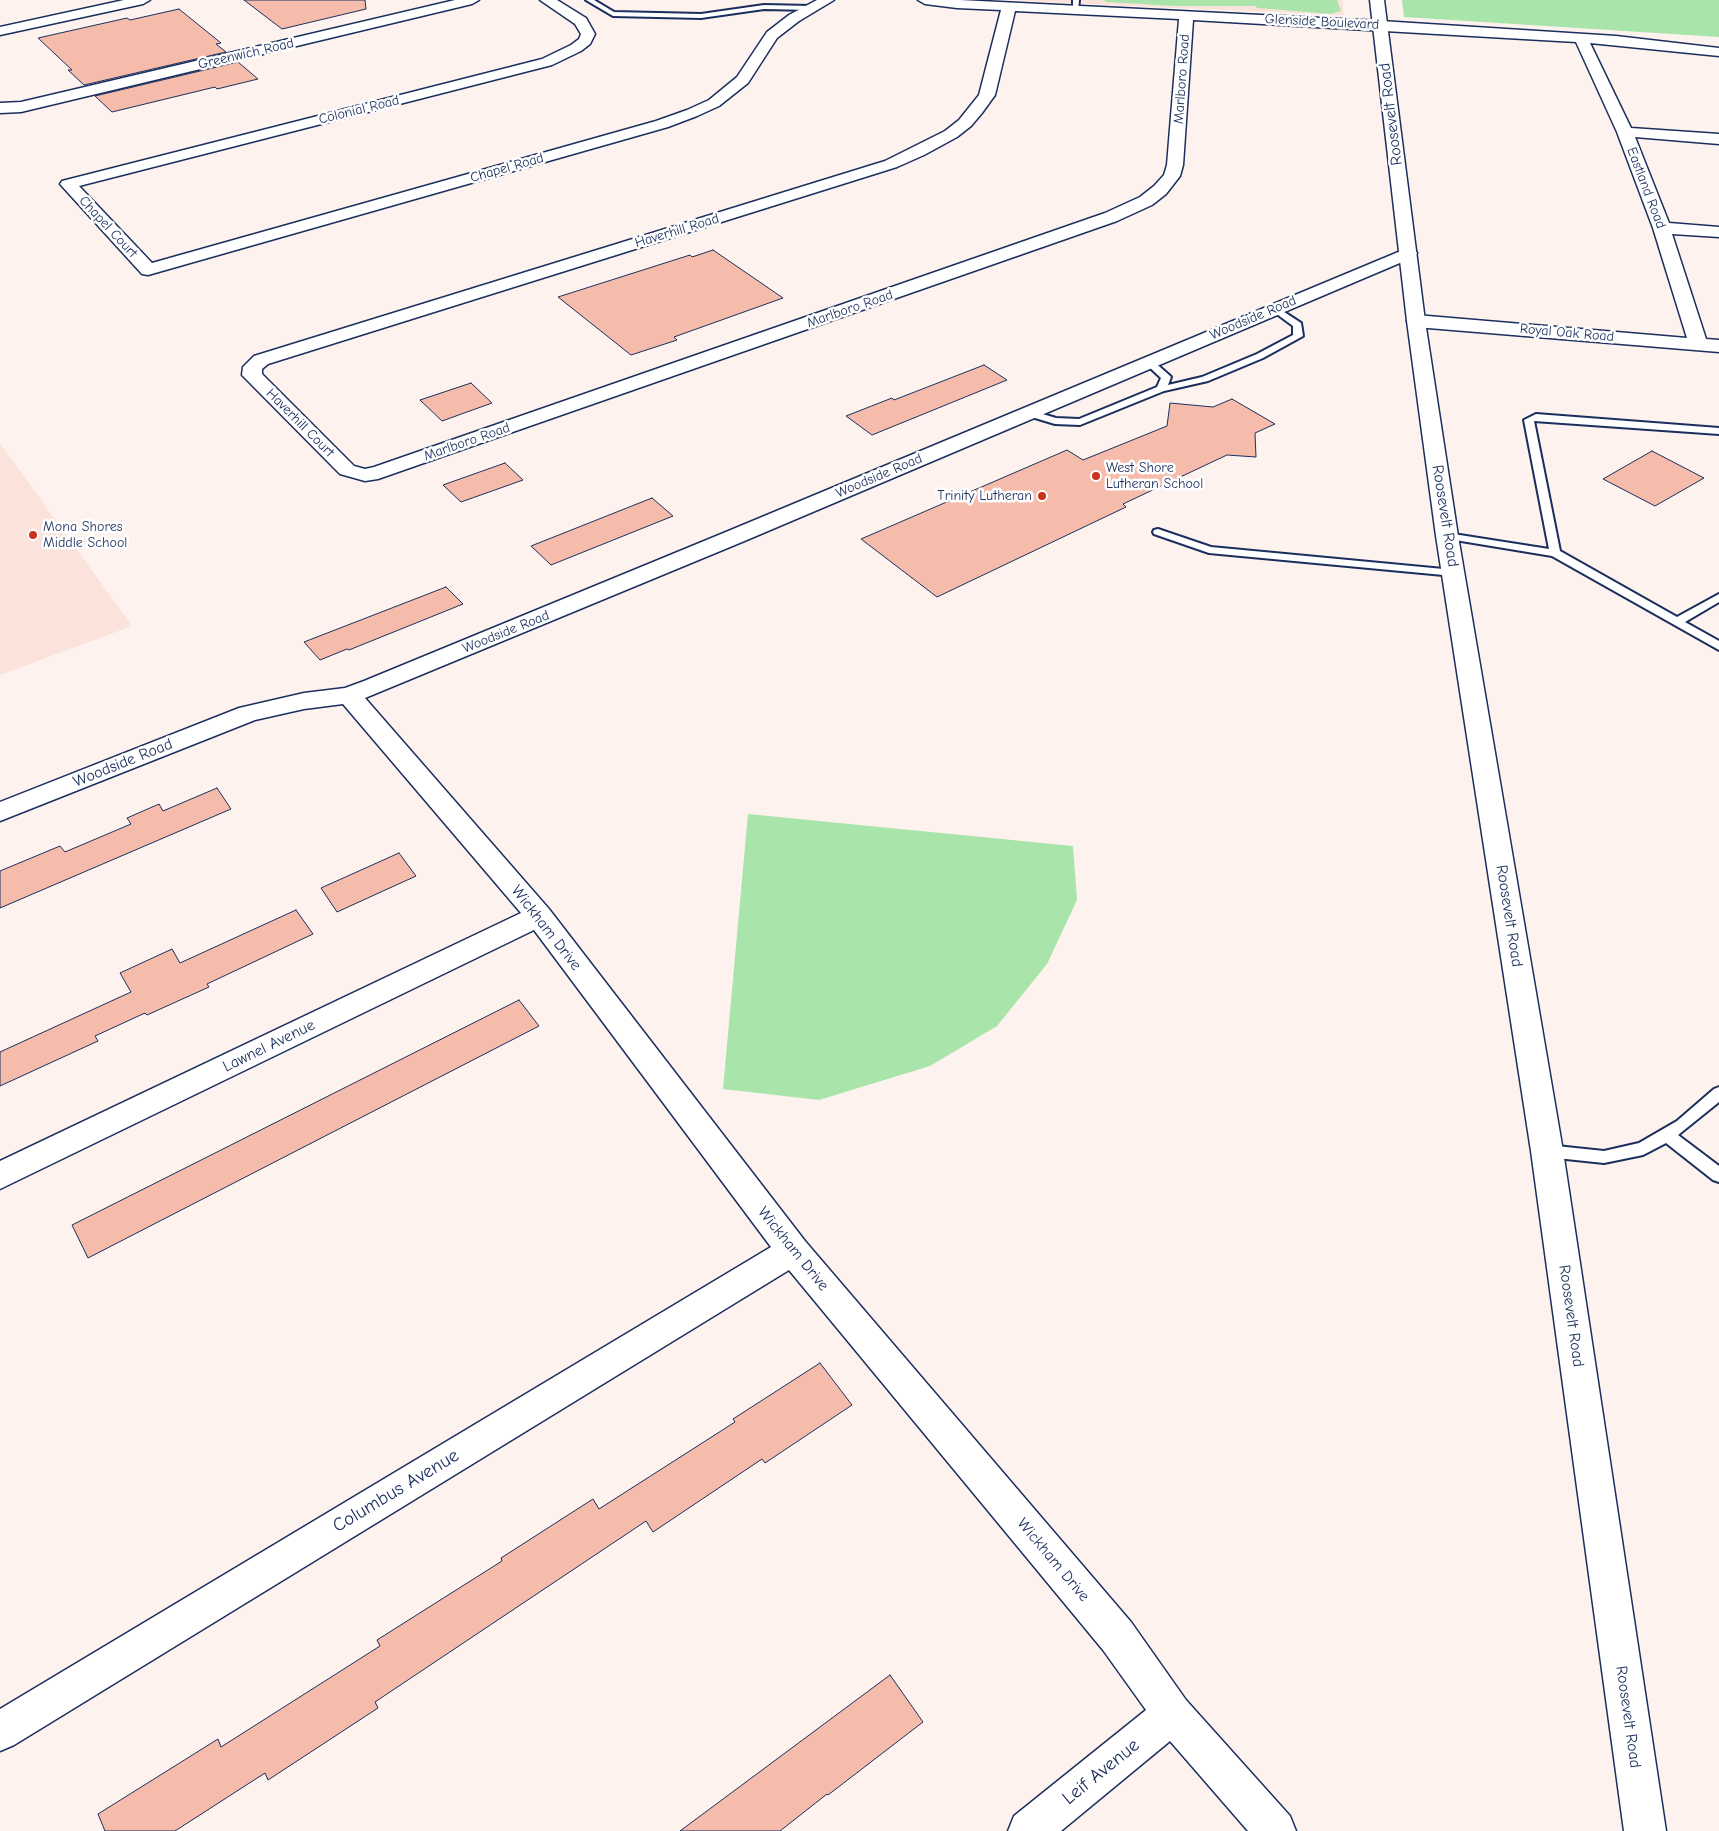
<!DOCTYPE html>
<style>
body{margin:0}
canvas{display:block;background:#fdf2ee}
</style>
<canvas width="1719" height="1831"></canvas>
<script>
const g = document.querySelector('canvas').getContext('2d');
g.lineJoin = 'round';
function paint(path, color) { g.fillStyle = color; g.fill(path, 'evenodd'); }
const shape = rows => new Path2D(rows.map(r => 'M' + r).join(''));
function stroke(path, color, width, dash) { g.strokeStyle = color; g.lineWidth = width; g.lineCap = dash ? 'butt' : 'round'; g.setLineDash(dash || []); g.stroke(path); }
function write(font, color, halo, rows, align = 'center') {
  g.font = font + ' "Comic Neue",sans-serif'; g.lineWidth = 5; g.setLineDash([]); g.textBaseline = 'middle'; g.strokeStyle = halo; g.fillStyle = color; for (const [text, x, y, turn = 0] of rows) {
    g.save(); g.translate(x, y); g.rotate((+turn || 0) * Math.PI / 180); g.textAlign = isNaN(turn) ? turn : align; if (halo) g.strokeText(text, 0, 0); g.fillText(text, 0, 0); g.restore();
  }
}
const built = shape([
 [1014,0,1342,0,1344,15,1085,4],
 [0,443,132,626,0,675]
]);
const green = shape([
 [1103,0,1337,0,1341,11,1331,14,1257,8,1256,6,1176,6,1107,2],
 [1402,0,1719,0,1719,37,1404,17],
 [748,814,1073,846,1077,900,1047,964,997,1026,930,1066,819,1100,723,1089]
]);
const building = shape([
 [244,0,365,0,366,9,282,29,244,0],
 [179,9,221,43,216,44,226,52,84,85,68,70,72,70,38,38,127,18,130,20,179,9],
 [238,62,258,79,217,89,215,87,112,112,95,96,238,62],
 [713,250,783,298,674,337,677,340,631,355,558,297,690,255,692,257,713,250],
 [984,365,1007,380,872,435,846,416,892,398,894,400,984,365],
 [471,383,492,403,442,421,420,400,471,383],
 [1232,399,1275,424,1255,433,1256,457,1227,455,1123,504,1126,507,937,597,861,539,1067,450,1083,460,1167,426,1170,403,1213,407,1232,399],
 [1652,451,1704,478,1655,506,1603,479,1652,451],
 [505,463,523,480,461,502,443,485,505,463],
 [652,498,673,516,551,565,531,546,652,498],
 [446,587,463,604,349,650,347,649,320,660,304,642,446,587],
 [217,788,231,809,0,908,0,871,60,846,65,852,131,824,127,818,159,804,163,811,217,788],
 [399,853,416,876,337,912,321,888,399,853],
 [296,910,313,934,207,984,209,987,147,1015,145,1013,95,1036,98,1041,0,1086,0,1052,131,992,120,973,172,949,180,963,296,910],
 [519,1000,539,1026,88,1258,72,1225,519,1000],
 [820,1363,852,1405,765,1463,762,1459,653,1532,646,1521,375,1702,378,1708,268,1780,265,1773,175,1831,105,1831,98,1814,218,1739,221,1747,380,1646,377,1640,502,1561,501,1558,593,1499,599,1509,735,1422,733,1419,820,1363],
 [890,1675,923,1722,828,1795,827,1794,780,1831,680,1831,890,1675]
]);
const service = shape([
 [586,0,594,0,614,12,701,14,764,5,811,6,814,8,811,10,764,9,701,18,613,16,586,0],
 [1073,0,1079,0,1078,11,1073,10,1073,0],
 [1275,306,1301,323,1303,336,1263,358,1208,381,1164,391,1080,425,1055,424,1025,415,1024,413,1029,410,1056,418,1079,419,1157,387,1161,378,1146,364,1146,360,1152,360,1169,375,1171,377,1168,385,1202,377,1257,354,1293,335,1293,326,1270,309,1275,306],
 [1536,414,1719,428,1719,434,1534,421,1560,551,1677,617,1719,594,1719,602,1685,622,1719,641,1719,650,1552,556,1443,538,1442,536,1443,534,1447,533,1549,549,1524,420,1536,414],
 [1158,529,1211,547,1454,570,1460,573,1454,576,1209,553,1154,534,1153,532,1154,530,1158,529],
 [1719,1087,1719,1102,1678,1135,1719,1166,1719,1182,1713,1180,1666,1143,1643,1155,1604,1163,1547,1157,1542,1156,1539,1151,1542,1146,1547,1145,1604,1151,1639,1143,1677,1121,1714,1089,1719,1087]
]);
const minor = shape([
 [124,0,150,0,143,4,0,35,0,27,124,0],
 [455,0,479,0,472,4,21,112,0,113,0,103,21,102,455,0],
 [540,0,557,0,586,18,595,34,590,44,581,51,552,65,79,186,152,263,656,121,687,110,709,100,737,77,767,32,789,15,817,0,834,0,799,21,777,38,748,83,719,106,697,116,668,127,148,275,142,274,60,184,62,181,542,59,571,45,579,39,581,34,575,24,540,0],
 [918,0,960,0,1381,21,1616,36,1719,48,1719,56,1590,43,1631,128,1719,134,1719,144,1635,137,1669,223,1719,227,1719,237,1672,234,1706,339,1719,340,1719,352,1416,327,1409,325,1407,321,1409,317,1416,315,1687,338,1653,228,1617,132,1576,42,1193,20,1183,165,1180,176,1166,194,1152,205,1117,221,378,479,365,481,340,474,242,375,243,367,254,356,885,161,945,131,959,120,979,95,1001,10,957,8,925,4,918,0],
 [1015,11,1179,19,1167,165,1164,175,1154,186,1140,197,1105,213,374,467,365,469,354,466,262,374,262,369,268,364,897,167,924,155,957,137,971,126,982,113,995,95,1015,11],
 [1408,248,1414,249,1417,253,1414,257,742,542,365,698,549,909,805,1241,1131,1622,1186,1700,1290,1816,1296,1831,1248,1831,1170,1741,1061,1831,1008,1831,1014,1816,1146,1710,1103,1650,789,1270,14,1745,0,1751,0,1709,771,1247,534,930,0,1189,0,1161,521,913,343,704,304,709,255,720,0,821,0,802,239,708,304,693,345,688,364,681,726,532,1408,248]
]);
const tertiary = shape([
 [1370,0,1384,0,1425,321,1458,536,1563,1151,1666,1831,1624,1831,1531,1151,1436,536,1407,321,1370,0]
]);
const markers = [
 [1096,476,5,"#c8321e"],
 [1042,496,5,"#c8321e"],
 [33,535,5,"#c8321e"]
];
const farStreetnames = [
 ["Glenside Boulevard",1322,22,3],
 ["Greenwich Road",246,54,-13],
 ["Marlboro Road",1182,79,-86],
 ["Colonial Road",359,110,-14],
 ["Chapel Road",507,168,-16],
 ["Eastland Road",1646,188,69],
 ["Chapel Court",108,227,47],
 ["Haverhill Road",677,231,-17],
 ["Marlboro Road",850,309,-19],
 ["Woodside Road",1253,318,-23],
 ["Royal Oak Road",1567,333,5],
 ["Haverhill Court",300,423,45],
 ["Marlboro Road",467,442,-19],
 ["Woodside Road",879,476,-23],
 ["Woodside Road",506,632,-22]
];
const farPoinames = [
 ["West Shore",1106,468],
 ["Lutheran School",1106,484],
 ["Trinity Lutheran",1032,496,"right"],
 ["Mona Shores",43,527],
 ["Middle School",43,543]
];
const streetNames = [
 ["Roosevelt Road",1391,114,-97],
 ["Roosevelt Road",1445,516,81],
 ["Woodside Road",123,763,-22],
 ["Roosevelt Road",1509,916,81],
 ["Wickham Drive",546,928,52],
 ["Lawnel Avenue",269,1046,-26],
 ["Wickham Drive",793,1249,51],
 ["Roosevelt Road",1571,1316,82],
 ["Wickham Drive",1053,1560,50],
 ["Roosevelt Road",1628,1717,82]
];
const nearStreetnames = [
 ["Columbus Avenue",396,1491,-31],
 ["Leif Avenue",1101,1772,-39]
];
paint(built, '#fbe2da');
paint(green, '#a9e5ab');
paint(building, '#f5bcab');
stroke(building, '#1b2f5e', 1);
stroke(service, '#1b2f5e', 4);
stroke(minor, '#1b2f5e', 3);
stroke(tertiary, '#1b2f5e', 3);
paint(service, '#fff');
paint(minor, '#fff');
paint(tertiary, '#fff');
for (const [x, y, r, color] of markers) { const dot = new Path2D(); dot.arc(x, y, r, 0, 2 * Math.PI); g.fillStyle = color; g.fill(dot); stroke(dot, '#fff', 2); }
write('14px', '#1b2f5e', '#fff', farStreetnames);
write('14px', '#1b2f5e', '#fff', farPoinames, 'left');
write('16px', '#1b2f5e', '#fff', streetNames);
write('19px', '#1b2f5e', '#fff', nearStreetnames);
</script>
